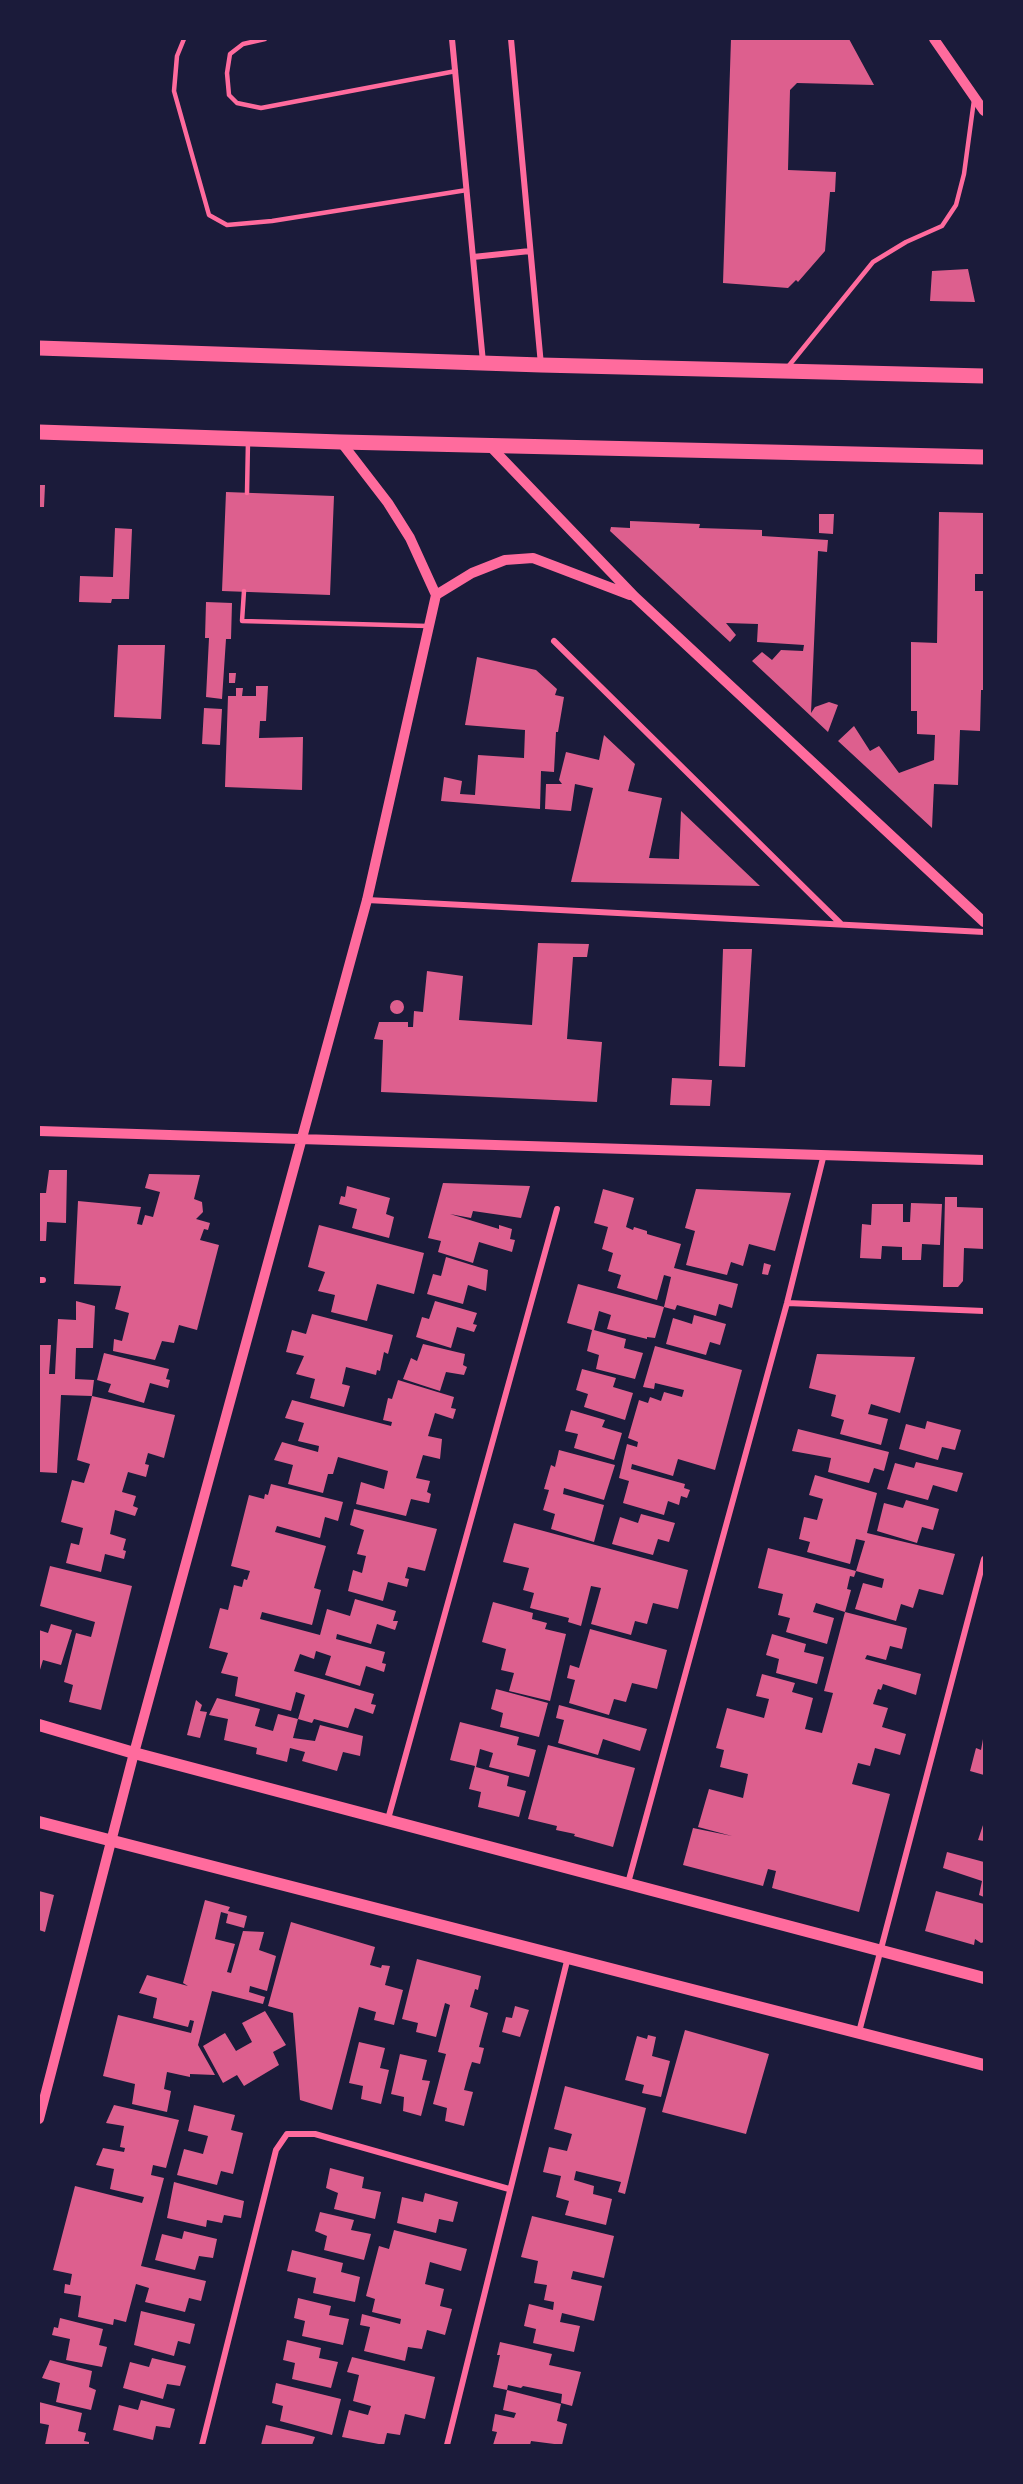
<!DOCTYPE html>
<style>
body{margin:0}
#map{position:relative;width:1023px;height:2484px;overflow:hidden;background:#1b1b3a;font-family:Barlow,sans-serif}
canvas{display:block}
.frame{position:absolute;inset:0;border:40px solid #1b1b3a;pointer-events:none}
</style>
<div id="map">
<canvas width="1023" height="2484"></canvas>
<div class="frame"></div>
</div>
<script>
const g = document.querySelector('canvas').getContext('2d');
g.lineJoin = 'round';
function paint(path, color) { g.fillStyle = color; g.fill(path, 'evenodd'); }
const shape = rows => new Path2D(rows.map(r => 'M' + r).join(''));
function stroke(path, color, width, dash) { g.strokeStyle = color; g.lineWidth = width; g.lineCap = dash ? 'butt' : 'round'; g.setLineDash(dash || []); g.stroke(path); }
const building = shape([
 [731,39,849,39,874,85,797,83,790,90,788,170,836,172,835,192,830,192,825,251,798,282,796,280,788,288,723,283],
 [968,269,975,302,930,301,932,271],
 [39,485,45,485,44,507,39,507],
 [226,492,334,496,330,595,222,591],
 [939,512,984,513,984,574,975,574,975,591,984,591,984,690,981,690,980,731,960,730,958,785,934,784,932,828,838,741,854,726,870,751,879,746,899,773,934,760,935,735,917,734,917,711,911,711,911,642,937,643],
 [819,514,834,514,833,534,819,533],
 [630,521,700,524,699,528,762,530,762,536,828,540,827,552,818,551,811,713,815,707,829,702,838,705,828,732,752,661,762,652,772,660,781,650,803,651,804,645,757,642,758,624,726,623,736,635,730,642,610,531,611,527,630,528],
 [115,528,132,529,129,599,112,599,111,603,79,602,80,576,113,577],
 [206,602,232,603,231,639,226,639,222,699,206,697,209,638,205,638],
 [118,645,165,645,161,719,114,717],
 [477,657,536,670,557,689,555,695,564,697,558,732,556,732,554,772,541,771,540,809,441,801,444,777,462,781,460,794,475,795,478,755,524,758,525,730,465,725],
 [229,673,236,673,235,683,229,683],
 [256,686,268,686,266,721,260,721,259,738,303,737,302,790,225,787,228,696,236,696,236,688,243,688,242,696,256,696],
 [204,708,222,709,220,745,202,744],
 [604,735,635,764,628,791,662,798,649,858,679,859,681,811,760,886,571,882,593,788,575,784,571,811,545,809,546,784,562,784,559,780,566,752,599,760],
 [538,943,589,944,587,957,573,957,567,1039,602,1042,597,1102,381,1092,383,1040,374,1039,379,1022,408,1022,408,1027,413,1027,414,1011,423,1012,427,971,463,976,459,1020,532,1025],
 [723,949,752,949,745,1067,719,1066],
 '390 1007a7 7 0 1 1 14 0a7 7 0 1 1-14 0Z',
 [672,1078,712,1080,710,1106,670,1105],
 [49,1170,67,1170,66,1223,47,1222,46,1241,39,1241,39,1193,46,1193],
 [149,1174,200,1175,194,1199,202,1202,203,1212,196,1219,210,1223,208,1230,204,1229,200,1240,219,1245,197,1330,179,1325,174,1343,162,1341,155,1360,113,1351,114,1339,122,1341,129,1313,115,1309,121,1286,74,1284,78,1201,141,1207,137,1224,142,1225,145,1215,153,1217,160,1192,145,1188],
 [443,1183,530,1186,521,1218,473,1211,471,1218,450,1214,499,1229,499,1225,512,1229,510,1239,515,1240,512,1252,479,1242,473,1263,438,1252,441,1241,428,1238],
 [347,1186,390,1198,386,1214,394,1217,389,1238,352,1228,357,1209,339,1204,341,1196,345,1197],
 [603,1189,634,1198,626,1227,633,1230,634,1227,647,1231,647,1234,681,1244,674,1268,738,1284,732,1308,719,1304,716,1316,677,1305,675,1310,664,1307,671,1277,664,1275,657,1300,617,1288,621,1275,608,1271,613,1253,602,1249,608,1227,594,1223],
 [696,1189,791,1193,775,1251,749,1244,743,1266,731,1262,727,1275,686,1265,695,1231,685,1228],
 [945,1197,957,1197,957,1207,984,1208,984,1249,964,1248,963,1281,958,1287,943,1287],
 [911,1203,942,1204,940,1245,922,1244,921,1260,902,1260,902,1247,882,1246,881,1259,860,1258,862,1224,871,1225,872,1204,903,1204,903,1222,910,1222],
 [319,1225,424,1253,414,1294,377,1284,367,1321,331,1312,335,1295,318,1291,325,1272,308,1267],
 [446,1257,488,1270,486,1291,468,1285,463,1304,427,1294,433,1274,441,1276],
 [764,1263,771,1265,768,1275,762,1274],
 [578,1284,664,1307,655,1338,647,1337,647,1339,607,1329,611,1315,599,1311,594,1330,626,1339,624,1348,643,1353,635,1379,596,1369,599,1355,587,1351,592,1330,567,1323],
 [76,1301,95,1306,93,1348,76,1348,75,1379,94,1380,92,1396,61,1395,57,1473,39,1472,39,1345,51,1345,49,1374,55,1374,58,1319,76,1320],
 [435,1301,477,1313,473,1324,477,1325,474,1332,457,1327,451,1348,416,1337,422,1317,429,1319],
 [312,1314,393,1335,388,1354,384,1352,380,1371,377,1370,376,1375,346,1367,342,1384,350,1386,344,1407,310,1398,315,1379,296,1374,304,1356,286,1352,292,1330,306,1334],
 [694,1315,726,1324,720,1345,710,1342,706,1355,666,1344,673,1318,692,1324],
 [423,1344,465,1354,463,1365,467,1367,464,1375,446,1372,440,1391,403,1379,411,1358,417,1361],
 [655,1346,742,1370,715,1470,678,1459,673,1476,632,1464,631,1469,685,1484,684,1488,690,1490,687,1498,681,1496,679,1505,668,1501,664,1515,623,1503,629,1481,619,1478,627,1444,637,1447,638,1442,628,1438,639,1400,648,1403,650,1397,661,1401,664,1392,682,1397,684,1390,655,1383,654,1389,643,1387],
 [104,1353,169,1369,166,1379,170,1380,168,1388,150,1383,144,1403,108,1392,111,1384,97,1380],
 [817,1354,915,1357,900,1413,871,1404,868,1414,888,1419,881,1445,840,1434,844,1420,831,1416,836,1395,809,1388],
 [582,1369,616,1378,613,1387,633,1393,625,1420,584,1407,588,1394,576,1390],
 [398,1380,454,1397,451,1408,456,1409,453,1419,435,1413,428,1436,442,1439,440,1459,423,1455,416,1478,430,1481,427,1492,431,1494,429,1503,411,1499,406,1516,356,1504,361,1482,384,1489,388,1471,338,1457,333,1474,328,1474,323,1493,288,1484,293,1465,274,1460,282,1442,318,1452,319,1446,298,1441,304,1423,285,1418,292,1400,391,1426,392,1422,383,1420,388,1398,392,1399],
 [92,1396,175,1415,164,1458,148,1453,145,1464,149,1465,146,1477,128,1472,122,1492,136,1496,133,1506,138,1508,135,1516,115,1510,110,1534,126,1539,123,1550,126,1551,124,1559,105,1554,101,1572,66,1563,71,1543,79,1545,83,1528,61,1522,72,1480,84,1483,90,1464,77,1460],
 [571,1410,605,1420,602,1427,622,1433,614,1460,574,1448,578,1434,565,1431],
 [927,1421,961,1430,955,1450,942,1447,938,1460,899,1449,906,1424,925,1429],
 [798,1429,889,1452,884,1471,874,1468,869,1483,828,1472,831,1458,792,1451],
 [559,1450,615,1465,604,1500,564,1488,563,1494,604,1505,594,1542,551,1529,555,1514,543,1510,549,1490,544,1489,551,1465,555,1467],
 [916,1462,963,1473,957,1492,933,1485,928,1500,887,1489,895,1463,914,1468],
 [815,1475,877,1493,867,1533,955,1554,943,1595,919,1589,913,1608,901,1604,896,1621,855,1609,863,1583,882,1588,884,1579,856,1571,865,1541,856,1539,850,1564,807,1552,810,1542,799,1539,804,1517,817,1520,823,1499,809,1495],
 [271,1484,343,1502,338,1521,325,1517,320,1538,277,1526,275,1532,326,1546,314,1588,321,1590,312,1625,262,1612,260,1619,320,1635,327,1609,350,1616,355,1599,396,1611,393,1621,398,1621,395,1630,377,1624,371,1644,337,1634,336,1639,385,1652,382,1663,386,1664,384,1672,366,1666,360,1686,325,1675,331,1656,316,1651,314,1659,300,1654,294,1671,374,1694,371,1704,376,1705,373,1714,355,1708,348,1728,314,1719,312,1723,298,1719,305,1695,296,1692,291,1711,235,1696,238,1677,221,1673,228,1653,209,1648,220,1608,228,1610,234,1585,242,1587,244,1579,247,1580,250,1571,231,1566,249,1495,264,1499,265,1494,268,1495],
 [906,1500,939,1509,933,1530,922,1527,917,1543,877,1531,884,1503,903,1508],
 [354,1509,437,1529,425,1571,408,1567,405,1578,409,1579,407,1587,388,1582,383,1601,348,1591,353,1570,362,1573,366,1556,357,1554,364,1530,350,1525],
 [641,1514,675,1523,669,1542,658,1539,653,1555,612,1544,620,1517,638,1523],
 [514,1523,688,1570,678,1609,653,1603,647,1624,635,1621,631,1635,591,1624,601,1588,591,1586,581,1626,568,1622,569,1618,530,1608,534,1593,523,1590,529,1568,503,1562],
 [768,1548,856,1571,854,1577,850,1576,847,1589,851,1590,845,1612,816,1603,813,1612,834,1618,827,1644,786,1632,790,1618,778,1615,783,1594,758,1588],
 [50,1566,132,1586,101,1710,69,1702,73,1685,64,1682,76,1633,91,1637,95,1622,40,1606],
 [493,1602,533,1613,532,1619,547,1623,545,1629,566,1634,550,1701,509,1691,514,1673,501,1670,506,1649,482,1642],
 [845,1612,907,1628,902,1649,890,1646,886,1660,867,1655,865,1659,921,1674,916,1695,883,1684,881,1690,878,1689,873,1704,888,1708,882,1727,906,1734,900,1755,875,1748,870,1766,858,1763,852,1784,890,1794,859,1912,772,1888,776,1871,768,1869,763,1886,683,1865,693,1828,732,1836,698,1827,709,1789,743,1798,748,1774,720,1767,724,1750,716,1748,727,1708,764,1718,769,1699,756,1696,762,1674,795,1683,792,1692,813,1698,805,1729,822,1733,833,1693,824,1691],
 [51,1624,72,1630,61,1665,43,1660,39,1673,39,1630,48,1633],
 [590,1629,667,1650,657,1689,632,1683,626,1702,614,1699,609,1715,569,1703,575,1680,567,1678,570,1665,579,1668],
 [772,1634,806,1644,804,1652,824,1657,817,1684,776,1673,779,1659,766,1655],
 [496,1689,548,1703,539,1737,500,1727,503,1713,491,1709],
 [217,1698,260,1709,255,1726,273,1731,278,1714,298,1719,293,1738,315,1741,320,1725,363,1736,360,1756,343,1752,337,1771,302,1761,305,1752,290,1748,287,1762,256,1754,257,1748,224,1740,228,1719,209,1715],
 [196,1700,202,1705,200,1711,207,1712,200,1738,187,1735],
 [559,1705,647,1729,640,1751,603,1739,598,1755,558,1743,564,1720,556,1718],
 [460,1722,519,1737,517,1745,536,1750,529,1777,489,1767,493,1753,480,1749,476,1767,509,1776,507,1786,526,1791,519,1817,478,1807,481,1792,469,1789,475,1766,450,1760],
 [983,1739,984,1739,984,1775,970,1771,976,1748,981,1750],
 [548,1745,635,1768,613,1847,574,1836,575,1834,556,1830,557,1826,528,1819],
 [984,1822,984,1841,978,1840],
 [947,1852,984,1862,984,1897,979,1895,982,1881,943,1868],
 [39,1891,54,1895,45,1932,39,1930],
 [936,1891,984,1904,984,1942,981,1943,975,1939,974,1945,925,1931],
 [205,1900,230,1907,228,1911,247,1916,244,1928,226,1923,228,1914,221,1912,215,1939,235,1944,227,1972,231,1973,243,1931,264,1932,259,1950,276,1956,267,1991,250,1986,249,1992,265,1997,263,2004,212,1991,198,2045,215,2075,190,2074,190,2077,167,2072,164,2089,171,2091,167,2112,132,2104,135,2084,103,2076,118,2015,191,2033,194,2021,190,2020,188,2027,153,2018,157,1998,139,1993,147,1975,188,1986,183,1983],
 [291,1922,375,1947,370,1965,381,1968,382,1965,390,1966,385,1985,403,1990,394,2025,374,2020,376,2012,359,2007,332,2110,300,2100,293,2013,268,2006],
 [417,1959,481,1976,478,1990,475,1989,470,2007,488,2013,479,2047,484,2048,480,2064,472,2062,469,2071,464,2090,473,2092,464,2126,445,2121,447,2108,433,2104,446,2054,438,2052,450,2005,445,2003,436,2037,416,2032,418,2023,402,2019],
 [515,2006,529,2010,520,2037,502,2032,506,2017,512,2018],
 [265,2011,286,2045,273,2052,279,2065,244,2086,237,2075,223,2083,203,2046,225,2033,236,2051,252,2042,242,2023],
 [685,2030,769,2054,746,2134,662,2112],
 [648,2035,656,2037,652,2056,670,2061,661,2097,642,2093,644,2085,625,2080,637,2036,647,2039],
 [359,2042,385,2048,380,2068,389,2070,381,2104,361,2099,363,2086,349,2083],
 [400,2054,427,2060,422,2080,430,2081,421,2116,403,2111,404,2097,391,2094],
 [565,2086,646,2108,625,2194,618,2192,621,2182,576,2171,574,2180,594,2186,593,2194,612,2199,606,2225,565,2215,569,2201,556,2197,561,2176,543,2172,549,2147,567,2151,572,2134,554,2129],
 [114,2105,179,2120,166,2168,153,2165,151,2175,164,2178,141,2266,206,2281,201,2301,189,2298,185,2312,145,2302,149,2288,136,2284,126,2322,114,2319,113,2325,78,2317,81,2296,64,2293,65,2284,70,2285,72,2274,53,2270,75,2186,142,2203,144,2197,110,2189,114,2169,96,2165,103,2148,124,2152,125,2148,120,2147,124,2126,106,2123],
 [194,2105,235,2115,231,2130,243,2133,233,2174,221,2171,217,2185,177,2175,184,2149,203,2154,208,2136,188,2131],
 [330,2168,364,2177,362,2188,381,2192,375,2219,334,2209,338,2193,326,2188],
 [174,2182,244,2201,241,2218,224,2215,222,2223,207,2220,206,2227,167,2218],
 [425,2193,458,2202,453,2222,439,2219,436,2233,397,2223,402,2197,423,2202],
 [320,2212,354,2220,351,2230,371,2234,364,2260,324,2250,327,2236,315,2231],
 [532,2216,614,2236,604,2278,573,2271,571,2279,602,2286,594,2321,562,2313,560,2322,580,2326,574,2352,533,2343,536,2329,524,2326,529,2304,553,2310,554,2302,544,2300,547,2285,534,2283,538,2261,521,2257],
 [394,2230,467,2249,461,2271,430,2262,425,2284,444,2289,440,2306,452,2309,445,2335,427,2330,422,2349,408,2347,405,2361,364,2351,370,2327,360,2325,362,2314,400,2324,401,2319,372,2312,375,2299,366,2296,379,2246,389,2249],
 [184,2231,217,2239,213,2258,199,2256,195,2270,155,2260,162,2234,182,2239],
 [292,2250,343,2263,341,2272,360,2277,355,2302,313,2293,316,2278,287,2271],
 [298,2298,331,2306,329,2315,349,2319,343,2345,302,2336,305,2321,294,2318],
 [141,2311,195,2324,190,2344,178,2341,174,2356,134,2345],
 [60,2318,103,2329,99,2345,107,2347,102,2367,66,2360,70,2339,52,2335,54,2327,58,2328],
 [287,2340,321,2348,319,2358,338,2362,331,2388,292,2379,295,2363,283,2360],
 [500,2342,552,2354,549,2365,581,2372,572,2406,561,2403,562,2394,523,2386,521,2388,508,2385,507,2390,493,2387,500,2355,497,2355],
 [352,2357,435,2377,425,2419,405,2414,400,2435,387,2433,384,2445,342,2437,349,2410,368,2415,371,2406,353,2401,359,2375,347,2372],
 [152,2358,186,2366,180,2386,167,2384,163,2399,123,2388,130,2362,149,2367],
 [50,2360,92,2371,89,2387,96,2390,91,2410,56,2402,60,2383,42,2378],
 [276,2383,341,2399,332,2435,280,2421,283,2406,272,2403],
 [507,2390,561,2404,557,2421,567,2424,562,2445,531,2441,530,2445,493,2445,497,2432,492,2431,495,2414,514,2418,516,2413,503,2410],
 [141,2400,175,2409,170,2428,156,2426,153,2440,113,2430,119,2405,138,2410],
 [39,2402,82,2413,78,2431,86,2433,84,2441,89,2442,89,2445,45,2445,49,2425,39,2423],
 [266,2425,300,2433,315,2437,312,2445,261,2445]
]);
const service = shape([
 [184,39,177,56,174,91,209,215,227,225,272,221,467,190],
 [265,39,243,44,230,54,227,73,229,95,237,103,261,108,456,71],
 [787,368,873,262,906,242,942,226,956,205,964,174,974,100],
 [247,493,248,441],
 [244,591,242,621,428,626]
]);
const minor = shape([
 [452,39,483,362],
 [511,39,541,365],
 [473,257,530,251],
 [554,641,841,924],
 [367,900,984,932],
 [39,1280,43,1280],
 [787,1303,984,1311],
 [388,1819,557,1209],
 [628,1883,787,1303,824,1154],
 [859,2032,984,1559],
 [202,2445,276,2150,287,2134,315,2134,509,2189],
 [447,2445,568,1957]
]);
const tertiary = shape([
 [934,39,984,111],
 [489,445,635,597,984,922],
 [436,595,472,573,505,560,533,558,630,595],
 [39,1131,984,1160],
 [39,2119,134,1753,367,900,436,595,410,538,388,503,341,442]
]);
const secondary = shape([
 [39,1725,134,1753,984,1978],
 [39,1822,984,2065]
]);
const primary = shape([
 [39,348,541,365,984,376],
 [39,432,341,442,984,457]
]);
paint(building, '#dd5f8e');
stroke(service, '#ff6b9d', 4.5);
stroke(minor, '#ff6b9d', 6);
stroke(tertiary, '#ff6b9d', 10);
stroke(secondary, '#ff6b9d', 12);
stroke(primary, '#ff6b9d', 15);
</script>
